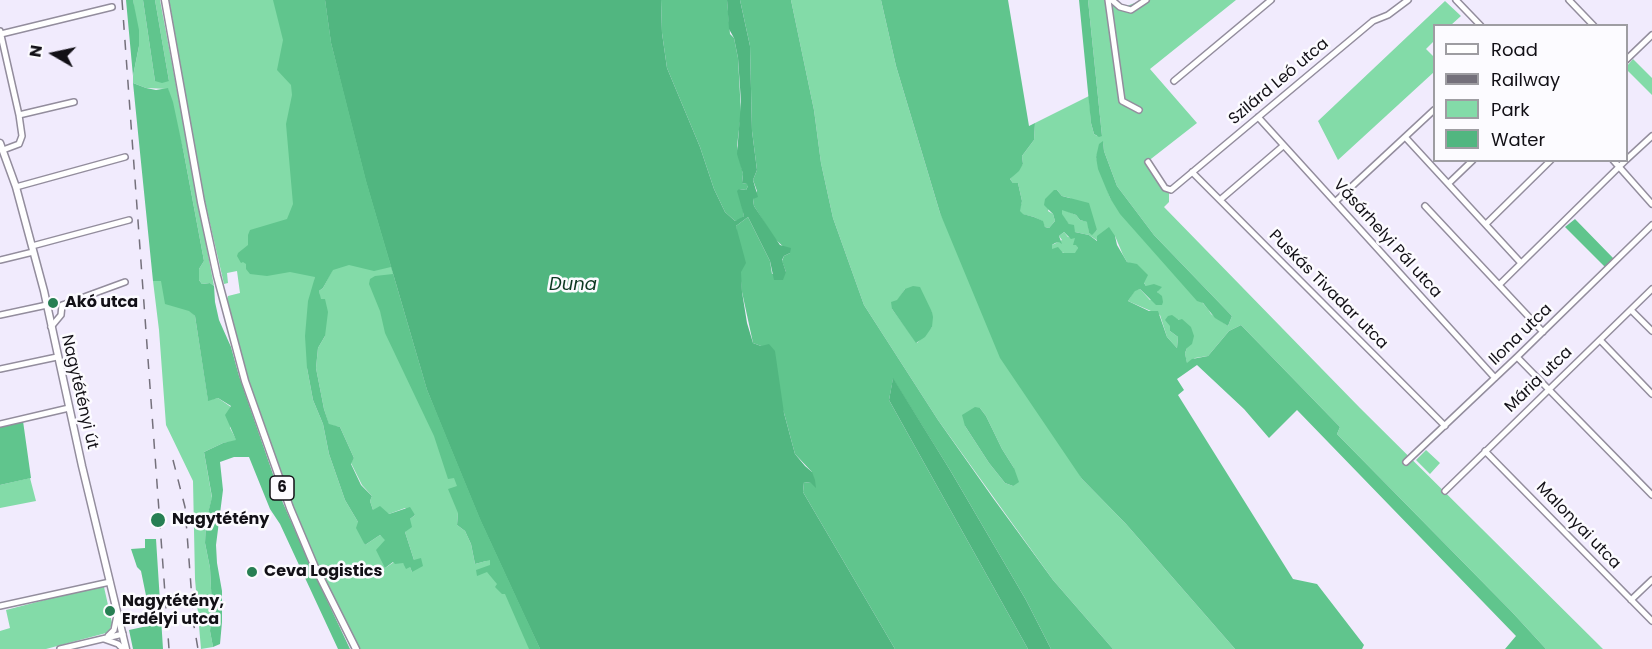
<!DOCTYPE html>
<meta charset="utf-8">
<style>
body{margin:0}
#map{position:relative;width:1652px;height:649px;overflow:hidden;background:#f1ebfd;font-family:Poppins,sans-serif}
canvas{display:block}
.legend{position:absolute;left:1433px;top:24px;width:195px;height:138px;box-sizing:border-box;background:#fcfbff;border:2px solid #9e9da2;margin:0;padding:8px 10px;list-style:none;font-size:18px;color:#121016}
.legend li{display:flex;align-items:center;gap:12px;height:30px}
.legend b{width:30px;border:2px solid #9e9da2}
.north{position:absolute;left:24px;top:24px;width:60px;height:60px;-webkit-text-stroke:4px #fcfbff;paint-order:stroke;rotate:279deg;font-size:16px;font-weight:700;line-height:24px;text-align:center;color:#121016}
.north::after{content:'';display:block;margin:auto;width:21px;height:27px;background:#121016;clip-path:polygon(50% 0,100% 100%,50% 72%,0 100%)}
</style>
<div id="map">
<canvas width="1652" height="649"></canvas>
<ul class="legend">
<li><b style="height:8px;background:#fff"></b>Road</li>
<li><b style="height:8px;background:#74707b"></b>Railway</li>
<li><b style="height:16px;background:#83dba8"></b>Park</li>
<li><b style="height:16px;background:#51b680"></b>Water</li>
</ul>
<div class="north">N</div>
</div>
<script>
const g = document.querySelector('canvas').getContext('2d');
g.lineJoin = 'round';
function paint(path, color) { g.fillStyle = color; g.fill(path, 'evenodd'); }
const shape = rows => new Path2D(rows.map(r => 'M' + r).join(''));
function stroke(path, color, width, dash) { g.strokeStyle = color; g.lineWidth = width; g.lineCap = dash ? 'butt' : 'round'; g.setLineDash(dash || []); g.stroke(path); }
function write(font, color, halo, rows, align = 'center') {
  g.font = font + ' Poppins,sans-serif'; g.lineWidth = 5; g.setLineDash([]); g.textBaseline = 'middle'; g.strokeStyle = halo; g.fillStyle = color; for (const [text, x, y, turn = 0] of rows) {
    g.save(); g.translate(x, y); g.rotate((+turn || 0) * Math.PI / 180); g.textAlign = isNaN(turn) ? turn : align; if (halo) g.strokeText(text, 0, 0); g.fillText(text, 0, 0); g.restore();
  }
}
const green = shape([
 [133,0,143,0,155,81,169,81,155,0,160,0,214,286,210,283,202,284,199,280,199,269,204,261,184,154,168,89,146,88,133,83,133,76,139,46],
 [169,0,325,0,331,43,395,280,427,390,540,649,359,649,328,588,291,503,277,468,240,355,226,302,228,296,240,293,237,271,227,273,228,283,224,284,203,193],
 [332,271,323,288,319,291,325,336,318,348,316,368,324,409,329,425,340,427,354,458,351,463,362,485,372,496,370,501,373,510,389,514,405,508,415,515,410,519,405,532,414,560,412,572,410,567,403,563,394,562,385,568,385,539,380,535,365,545,358,522,345,500,329,454,323,424,313,400,307,368,315,277],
 [458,513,486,561,475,564,471,544,465,531,457,525],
 [791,0,881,0,896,66,940,213,1082,479,1126,524,1235,649,1113,649,1053,580,938,420,864,305,833,218,821,163,814,110],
 [905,289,932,312,932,327,917,343,892,309],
 [980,408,986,416,1002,449,1014,468,1013,486,1005,483,989,463,965,426],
 [1088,0,1117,0,1118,3,1127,6,1142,0,1236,0,1150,69,1197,123,1147,162,1169,192,1169,202,1164,207,1360,408,1603,649,1546,649,1512,612,1337,434,1340,427,1241,325,1229,331,1208,356,1195,358,1187,364,1185,353,1187,348,1179,320,1175,318,1170,325,1170,331,1178,337,1177,348,1167,337,1160,315,1128,301,1135,290,1140,289,1150,300,1159,295,1157,292,1158,290,1151,286,1146,286,1132,264,1127,262,1123,255,1115,236,1098,241,1089,235,1075,232,1061,214,1062,209,1076,215,1080,220,1088,222,1089,233,1092,234,1097,230,1070,198,1062,196,1057,190,1048,211,1053,214,1055,221,1049,228,1045,227,1042,221,1034,217,1022,214,1019,211,1022,201,1018,183,1013,183,1010,179,1023,164,1022,156,1034,140,1035,123,1089,96,1091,123,1094,134,1097,136,1102,136],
 [1103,142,1104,151,1117,186,1154,235,1232,316,1228,326,1211,314,1208,309,1110,198,1096,157],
 [1445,1,1461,16,1451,25,1434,26,1434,41,1426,49,1434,57,1434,72,1338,160,1318,121],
 [1633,59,1652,78,1652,95,1627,70,1627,66],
 [1064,232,1068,237,1075,238,1078,248,1077,252,1075,254,1067,254,1052,249,1052,245,1062,240,1059,236],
 [161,280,195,316,208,400,218,398,231,407,230,428,237,441,223,443,204,452,212,498,206,521,205,543,210,568,212,608,210,631,213,647,201,649,195,579,193,481,166,425,159,330,153,281],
 [1426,450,1440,463,1430,474,1416,460],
 [30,478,36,501,0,508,0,485],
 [99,586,104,587,112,623,110,629,106,633,46,649,0,649,0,631,10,628,6,610]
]);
const forest = shape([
 [126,0,133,0,139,30,139,46,133,76],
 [143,0,155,0,169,81,162,83,155,81],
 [273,0,325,0,331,43,366,181,391,267,374,271,349,265,333,270,323,288,319,291,321,299,325,299,328,312,325,336,318,348,316,368,324,409,329,424,340,427,354,458,351,464,361,485,372,496,370,501,373,510,380,506,389,514,410,507,415,515,410,519,412,527,405,532,414,560,421,558,423,566,412,572,410,567,406,569,403,563,395,564,393,562,385,568,376,550,385,540,380,535,365,545,356,528,358,522,345,500,329,454,323,424,313,400,307,368,305,336,308,301,315,277,290,272,267,276,250,274,246,269,246,264,243,262,241,263,237,256,238,253,248,245,248,235,250,230,287,219,293,204,286,124,292,95,291,85,277,70,283,40],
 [661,0,727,0,730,34,734,38,738,58,741,113,737,146,743,174,742,183,748,184,748,186,746,190,739,189,744,216,739,220,735,221,725,212,714,189,700,147,667,68,662,33],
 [740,0,791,0,814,110,821,163,833,218,864,305,938,420,993,498,1053,580,1113,649,1051,649,1026,600,950,470,893,379,889,400,1028,649,895,649,803,492,804,482,811,483,812,472,795,454,784,413,761,346,753,343,742,292,736,226,748,217,770,261,772,274,786,272,782,261,784,256,790,253,774,238,754,206,753,199,757,191,753,180,757,170,752,131,750,46],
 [881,0,1008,0,1029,126,1035,123,1034,140,1022,156,1023,164,1019,171,1010,179,1013,183,1018,183,1022,201,1020,211,1023,214,1034,217,1043,221,1045,227,1049,228,1055,221,1053,214,1044,205,1045,199,1054,190,1057,190,1062,196,1089,203,1097,230,1092,235,1089,233,1087,222,1080,220,1076,215,1062,210,1062,214,1069,224,1074,225,1075,232,1089,235,1097,241,1097,236,1109,227,1115,236,1117,245,1127,262,1137,264,1148,275,1144,283,1146,286,1154,284,1162,287,1157,292,1162,296,1163,302,1162,305,1156,305,1140,289,1135,291,1128,301,1149,311,1158,311,1167,337,1177,348,1178,337,1170,331,1170,326,1165,320,1168,316,1172,315,1179,320,1182,319,1191,327,1194,336,1192,344,1187,348,1185,353,1187,363,1192,359,1208,356,1229,331,1241,325,1340,427,1337,434,1512,612,1546,649,1505,649,1516,636,1297,410,1269,438,1244,409,1197,365,1177,379,1184,390,1178,395,1293,579,1317,584,1364,645,1362,649,1235,649,1126,524,1082,479,1000,358,940,213,896,66],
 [1064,232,1071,239,1075,238,1073,245,1076,245,1078,248,1075,253,1063,253,1058,247,1052,249,1052,245,1055,243,1059,242,1062,244,1059,236],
 [1079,0,1088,0,1102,136,1099,137,1094,134,1091,123],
 [133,83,146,88,156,90,168,88,173,102,184,154,204,261,199,269,199,280,202,284,210,283,214,286,215,302,219,320,231,347,239,376,283,503,308,560,350,649,338,649,280,524,270,509,249,457,234,457,220,462,223,490,216,545,217,563,222,591,222,622,220,644,213,647,210,631,212,608,210,568,205,543,206,521,212,497,204,452,223,443,236,440,225,415,231,406,218,398,208,401,195,316,189,311,165,304,161,281,153,281],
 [1103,141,1104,151,1117,186,1154,235,1232,316,1228,326,1215,318,1203,303,1197,301,1120,214,1110,198,1098,169,1096,157,1099,144],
 [1575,219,1614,259,1606,268,1565,227],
 [393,274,427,390,480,519,540,649,529,649,505,594,502,594,495,587,497,584,487,572,477,576,476,570,490,565,490,560,475,564,471,544,465,531,457,525,458,513,448,489,457,486,454,478,448,479,434,436,385,333,380,311,369,284,370,279,375,276],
 [913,286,920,287,932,312,933,317,932,327,925,337,916,343,892,309,891,302,897,300,905,289],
 [975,407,980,408,986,416,1002,449,1014,468,1019,482,1013,486,1005,483,989,463,965,426,962,415],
 [23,421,31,478,0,485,0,426],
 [145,539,156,539,163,649,133,649,129,630,152,625,141,571,137,567,131,549,145,548]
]);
const water = shape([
 [325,0,661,0,662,33,667,68,700,147,714,189,725,212,735,221,744,216,737,191,739,189,746,190,748,186,747,184,742,183,743,174,737,154,741,102,738,58,734,38,729,29,727,0,740,0,750,46,752,131,757,170,753,180,758,197,753,199,754,206,780,245,791,248,790,253,784,256,782,260,786,272,783,280,774,280,770,261,748,217,736,226,746,263,741,272,742,292,747,323,753,343,761,346,769,344,775,351,784,413,795,454,805,466,812,472,815,480,816,488,811,483,804,482,803,492,895,649,540,649,480,519,427,390,366,181,331,43],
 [893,378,950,470,1026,600,1051,649,1028,649,889,400]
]);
const minor = shape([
 [1108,0,1122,101,1139,110],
 [1112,0,1120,7,1131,10,1146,0],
 [1456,0,1481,26],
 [1569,0,1594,26],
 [0,31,19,115,22,136,19,144,3,150],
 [1,34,112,7],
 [1626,60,1652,35],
 [1174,81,1271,0],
 [19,115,74,102],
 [1258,117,1495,378],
 [1406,138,1521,263],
 [1613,160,1652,204],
 [1626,160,1652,136],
 [1148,162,1165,188,1171,190,1373,21,1388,15,1408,0],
 [1192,172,1445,426],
 [1449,183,1473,160],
 [16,187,125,157],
 [1220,200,1283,146],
 [1335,202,1434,110],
 [1425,206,1543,332],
 [1486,224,1551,160],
 [32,246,129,220],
 [0,260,33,252],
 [1499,285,1626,160],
 [1631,310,1652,331],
 [0,315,47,305],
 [51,327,61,315,62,305,65,304,125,282],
 [1600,340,1652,394],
 [1517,357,1652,495],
 [0,369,57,357],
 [0,424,69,408],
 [1485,451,1652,621],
 [1406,462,1517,357,1652,225],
 [1445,491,1652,289],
 [1631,600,1652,580],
 [0,606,110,582],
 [108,636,114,630,117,615],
 [104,639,118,644,123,649],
 [60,649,123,634]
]);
const major = shape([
 [165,0,201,202,217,276,245,381,290,508,314,565,356,649],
 [0,143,16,187,44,291,82,466,126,649]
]);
const rail = shape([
 [122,0,169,649],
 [173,460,185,507,194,626,198,649]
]);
const markers = [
 [53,303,6,"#277f53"],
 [158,520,8,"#277f53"],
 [252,572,6,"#277f53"],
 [110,611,6,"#277f53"]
];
const shields = [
 [282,488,24]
];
const shieldNames = [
 ["6",282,488]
];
const streetNames = [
 ["Szilárd Leó utca",1279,82,-40],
 ["Vásárhelyi Pál utca",1387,239,48],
 ["Puskás Tivadar utca",1328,290,45],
 ["Ilona utca",1521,335,-44],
 ["Mária utca",1539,380,-44],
 ["Nagytétényi út",79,392,77],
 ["Malonyai utca",1578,526,46]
];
const poiNames = [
 ["Akó utca",65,303],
 ["Nagytétény",172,520],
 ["Ceva Logistics",264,572],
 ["Nagytétény,",122,602],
 ["Erdélyi utca",122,620]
];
const waterNames = [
 ["Duna",573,285]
];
paint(green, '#83dba8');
paint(forest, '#60c58d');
paint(water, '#51b680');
stroke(minor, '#938d9d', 8);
stroke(major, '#938d9d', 9);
stroke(minor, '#fff', 5);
stroke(major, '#fff', 6);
stroke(rail, '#74707b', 1.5, [10, 10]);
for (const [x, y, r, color] of markers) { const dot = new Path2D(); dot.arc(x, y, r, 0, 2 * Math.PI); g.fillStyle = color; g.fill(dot); stroke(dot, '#fcfbff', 2); }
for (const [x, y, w] of shields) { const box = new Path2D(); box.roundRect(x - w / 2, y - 12, w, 24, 4.5); g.fillStyle = '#fcfbff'; g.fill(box); stroke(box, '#121016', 1.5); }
write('bold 15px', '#121016', null, shieldNames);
write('16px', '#121016', '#fcfbff', streetNames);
write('bold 16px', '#121016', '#fcfbff', poiNames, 'left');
write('italic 18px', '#0c3822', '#fcfbff', waterNames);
</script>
